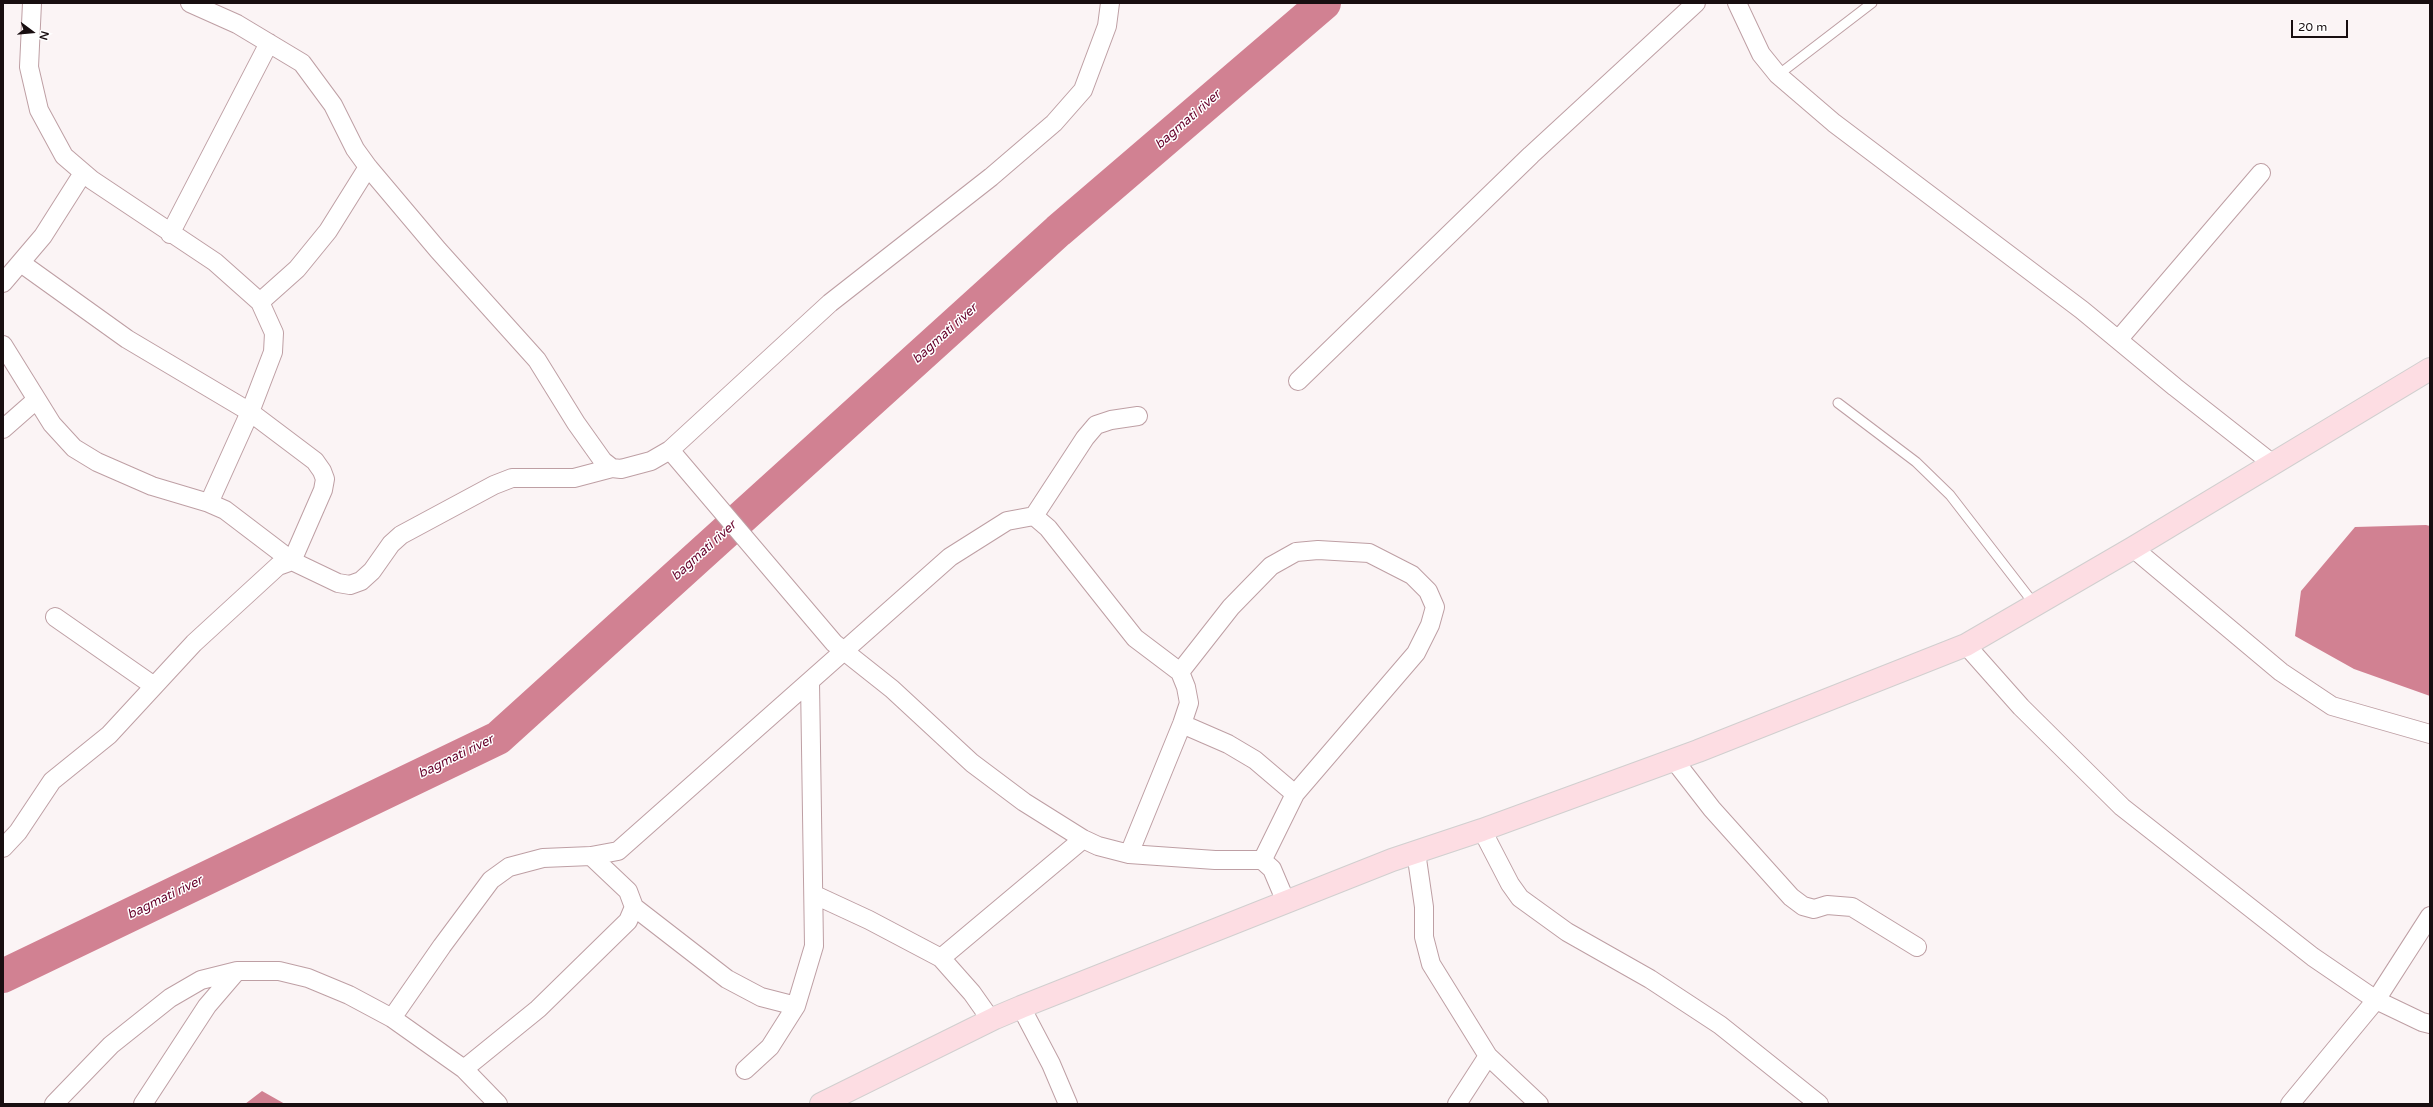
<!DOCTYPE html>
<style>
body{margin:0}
#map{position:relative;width:2433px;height:1107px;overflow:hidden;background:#fbf4f5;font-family:"Varela Round",sans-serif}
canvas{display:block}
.frame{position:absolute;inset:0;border:4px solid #180e10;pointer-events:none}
.north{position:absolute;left:12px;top:12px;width:40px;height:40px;-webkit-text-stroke:3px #fff;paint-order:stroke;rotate:106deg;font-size:11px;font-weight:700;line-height:16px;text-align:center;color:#180e10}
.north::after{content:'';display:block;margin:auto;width:14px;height:18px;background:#180e10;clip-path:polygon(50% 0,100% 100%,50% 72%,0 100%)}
.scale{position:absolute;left:2291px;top:20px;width:57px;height:18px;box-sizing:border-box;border:2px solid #180e10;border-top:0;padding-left:5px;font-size:12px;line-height:14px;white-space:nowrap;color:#180e10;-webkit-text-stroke:3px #fff;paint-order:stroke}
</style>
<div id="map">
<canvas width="2433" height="1107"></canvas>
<div class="frame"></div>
<div class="north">N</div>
<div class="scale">20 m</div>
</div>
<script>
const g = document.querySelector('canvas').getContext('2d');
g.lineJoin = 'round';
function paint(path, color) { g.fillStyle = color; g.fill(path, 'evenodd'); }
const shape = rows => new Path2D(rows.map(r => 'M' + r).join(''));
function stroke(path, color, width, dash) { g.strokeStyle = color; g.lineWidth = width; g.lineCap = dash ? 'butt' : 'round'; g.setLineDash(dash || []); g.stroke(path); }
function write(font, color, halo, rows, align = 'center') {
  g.font = font + ' "Varela Round",sans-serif'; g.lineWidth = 3; g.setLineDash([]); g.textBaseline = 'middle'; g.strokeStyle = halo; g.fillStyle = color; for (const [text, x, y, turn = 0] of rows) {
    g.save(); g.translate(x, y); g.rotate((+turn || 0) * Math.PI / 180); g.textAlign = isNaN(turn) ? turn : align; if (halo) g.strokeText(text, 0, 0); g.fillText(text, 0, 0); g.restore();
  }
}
const water = shape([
 [2426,525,2430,526,2430,696,2354,669,2295,636,2301,591,2355,527],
 [262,1091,285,1104,245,1104]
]);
const river = shape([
 [3,976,498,738,1058,231,1324,3]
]);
const lane = shape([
 [1778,75,1872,3],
 [1838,403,1916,462,1950,495,2035,605]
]);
const street = shape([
 [32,3,29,67,39,110,64,156,92,180,215,262,260,302,274,333,273,352,250,412,209,503],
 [190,3,237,24,302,63,333,105,355,149,368,167,438,250,537,360,576,423,603,461,612,468,621,469,651,461,670,450,830,303,991,177,1054,123,1083,90,1107,26,1110,3],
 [1737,3,1761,54,1778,75,1834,123,2082,310,2175,387,2273,464],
 [170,234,269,43],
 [3,283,43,236,83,173],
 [260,302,297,269,328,231,368,167],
 [2118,340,2261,173],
 [3,345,52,424,74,448,97,462,152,486,209,503,225,510,292,561,323,490,325,479,322,471,315,461,250,412,127,339,21,263],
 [1298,381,1531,155,1696,3],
 [3,429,36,400],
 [670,450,834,643,892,689,972,763,1024,802,1083,839,1098,846,1129,854,1215,860,1262,860,1272,869,1286,902],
 [1034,516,1085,438,1096,425,1111,420,1138,416],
 [2133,548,2281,672,2332,706,2430,734],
 [55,617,154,686],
 [1966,645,2021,707,2122,807,2313,957,2376,1000,2422,1022,2430,1024],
 [1180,672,1231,607,1271,566,1296,552,1318,550,1369,553,1412,575,1428,591,1435,607,1430,625,1416,653,1295,794,1262,861],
 [1182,724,1228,744,1255,760,1295,794],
 [1674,760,1712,809,1791,897,1803,906,1814,909,1827,905,1852,907,1917,947],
 [1482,830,1510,884,1520,898,1567,932,1650,979,1720,1025,1819,1104],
 [3,848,18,832,52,781,109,735,194,643,278,566,292,561,338,583,350,585,361,581,372,571,391,544,401,535,494,485,512,478,574,478,612,468],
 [1416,852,1424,907,1424,937,1431,964,1488,1056,1539,1104],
 [815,895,869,920,941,958,972,993,991,1020],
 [634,907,727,979,761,997,796,1006],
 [941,958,1083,839],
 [1021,1007,1051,1064,1068,1104],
 [392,1018,442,946,491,880,509,867,543,858,591,856,618,851,950,557,1007,521,1034,516,1048,528,1135,638,1180,672,1186,687,1189,703,1182,724,1129,854],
 [464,1069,538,1009,628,921,634,907,628,891,591,856],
 [745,1070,770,1047,796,1006,814,946,810,682],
 [54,1104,111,1045,170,998,201,980,237,971],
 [143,1104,207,1006,237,971,279,971,308,978,349,995,392,1018,464,1069,498,1104],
 [1457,1104,1488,1056],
 [2290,1104,2376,1000,2430,916]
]);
const primary = shape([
 [821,1104,995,1018,1021,1007,1392,860,1482,830,1698,751,1966,645,2133,548,2430,369]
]);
const waterNames = [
 ["bagmati river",1188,120,-41],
 ["bagmati river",945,334,-42],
 ["bagmati river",704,551,-42],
 ["bagmati river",456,757,-26],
 ["bagmati river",165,898,-26]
];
paint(water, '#d18192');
stroke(river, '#d18192', 34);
stroke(lane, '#be9fa4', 11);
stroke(street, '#be9fa4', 20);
stroke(primary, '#d1cfcf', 24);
stroke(lane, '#fff', 9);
stroke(street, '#fff', 18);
stroke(primary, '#fddde3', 22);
write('italic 13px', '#67022b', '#fff', waterNames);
</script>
